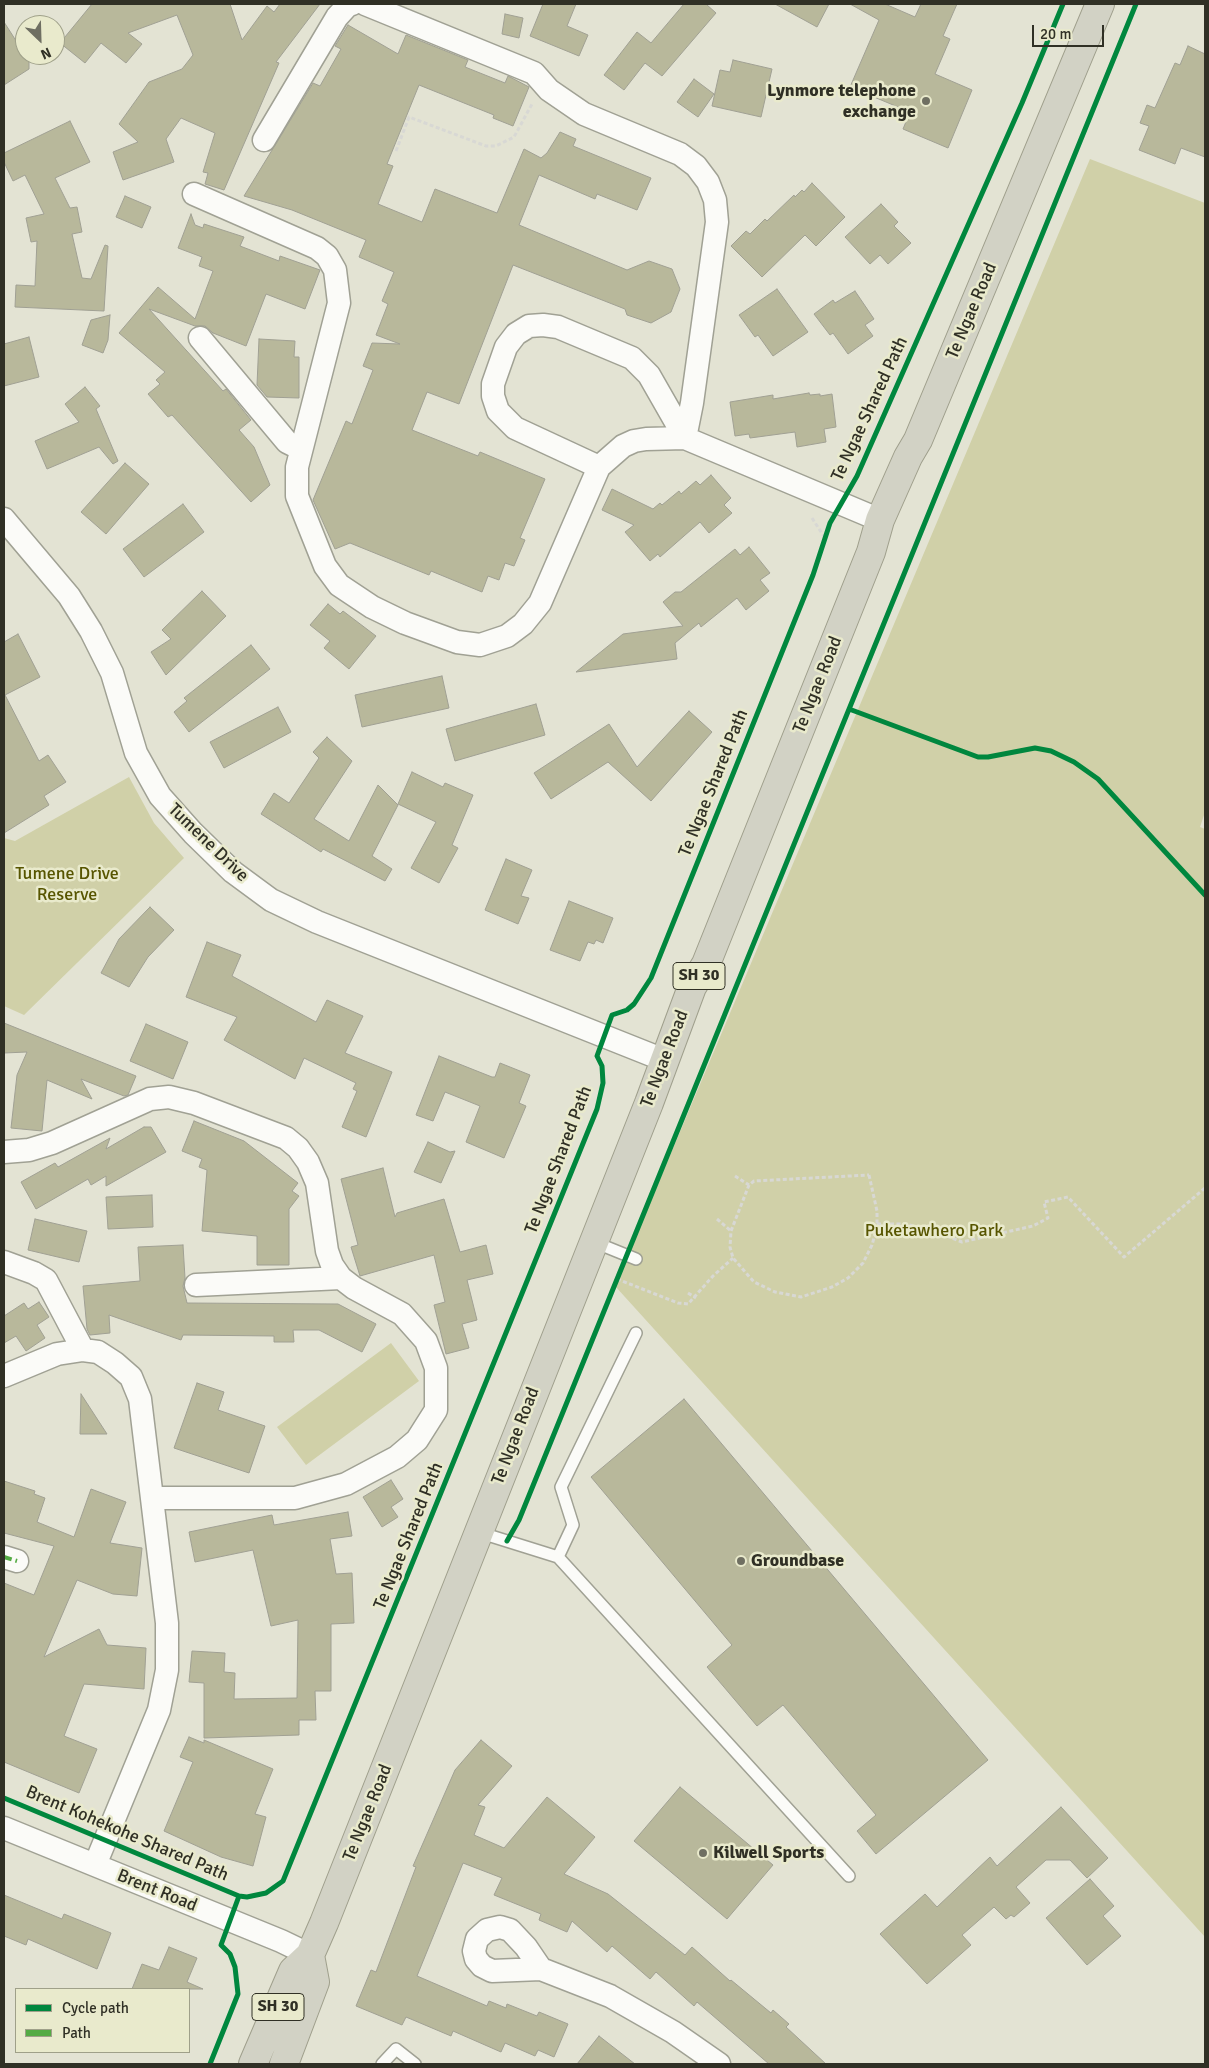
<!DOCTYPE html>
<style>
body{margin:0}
#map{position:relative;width:1209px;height:2068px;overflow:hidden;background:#e3e3d3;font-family:Signika,sans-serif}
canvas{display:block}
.frame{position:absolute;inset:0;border:5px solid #303025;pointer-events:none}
.legend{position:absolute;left:15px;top:1988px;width:175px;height:65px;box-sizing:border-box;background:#e9eacc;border:1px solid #9fa089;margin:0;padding:6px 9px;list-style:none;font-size:15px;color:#303025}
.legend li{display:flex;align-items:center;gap:10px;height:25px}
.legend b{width:25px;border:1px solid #9fa089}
.north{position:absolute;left:15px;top:15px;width:50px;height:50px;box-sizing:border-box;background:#e9eacc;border:1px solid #9fa089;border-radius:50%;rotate:156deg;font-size:14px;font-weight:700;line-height:20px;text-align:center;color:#303025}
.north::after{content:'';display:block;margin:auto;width:18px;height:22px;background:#6f6f62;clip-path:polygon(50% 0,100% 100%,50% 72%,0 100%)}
.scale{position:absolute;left:1032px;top:25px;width:72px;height:22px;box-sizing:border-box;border:2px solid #303025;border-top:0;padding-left:6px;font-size:15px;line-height:18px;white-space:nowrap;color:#303025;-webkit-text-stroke:4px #e9eacc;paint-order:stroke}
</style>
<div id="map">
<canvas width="1209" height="2068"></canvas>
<div class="frame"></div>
<ul class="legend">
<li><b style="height:6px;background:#00873e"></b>Cycle path</li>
<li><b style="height:6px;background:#54ab44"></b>Path</li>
</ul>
<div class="north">N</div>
<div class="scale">20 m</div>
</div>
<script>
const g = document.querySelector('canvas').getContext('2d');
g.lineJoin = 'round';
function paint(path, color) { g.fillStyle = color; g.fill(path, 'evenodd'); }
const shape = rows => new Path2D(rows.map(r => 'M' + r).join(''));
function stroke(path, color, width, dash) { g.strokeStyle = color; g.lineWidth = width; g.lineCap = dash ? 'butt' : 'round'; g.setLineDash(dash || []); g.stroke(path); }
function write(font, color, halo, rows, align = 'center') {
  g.font = font + ' Signika,sans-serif'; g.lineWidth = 5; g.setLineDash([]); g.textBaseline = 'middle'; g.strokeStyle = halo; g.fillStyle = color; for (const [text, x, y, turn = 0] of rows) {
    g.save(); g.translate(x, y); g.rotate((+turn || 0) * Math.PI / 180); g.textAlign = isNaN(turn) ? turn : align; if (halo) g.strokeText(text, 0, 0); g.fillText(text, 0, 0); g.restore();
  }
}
const green = shape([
 [1090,159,1205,203,1205,812,1200,827,1205,829,1205,1937,615,1286],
 [129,777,154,823,184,858,24,1015,4,1006,4,838,15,841],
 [391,1343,419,1381,306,1465,277,1427]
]);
const building = shape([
 [92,4,230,4,242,40,267,6,274,12,280,4,320,4,276,62,279,63,224,190,205,184,208,173,203,172,215,133,181,118,166,139,174,162,123,180,113,152,138,142,119,124,149,82,182,69,193,55,177,15,128,33,142,44,126,63,101,43,85,63,60,43,92,4],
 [543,4,576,4,567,26,588,35,579,56,530,36,543,4],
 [684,4,706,4,716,13,662,76,645,63,624,90,604,75,637,32,651,43,684,4],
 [775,4,829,4,817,27,775,4],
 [850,4,885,4,915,17,921,4,957,4,943,36,950,39,935,74,972,90,948,148,903,129,910,112,850,87,879,20,850,4],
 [505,14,523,18,519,38,502,34,505,14],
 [4,22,29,61,29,69,4,85,4,22],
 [348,25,398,54,406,35,468,60,465,67,505,83,508,76,529,87,513,126,493,118,494,115,419,85,387,164,393,166,378,204,422,222,435,189,497,213,524,149,541,158,547,153,560,132,576,139,573,146,651,178,637,210,597,194,595,199,539,175,519,225,627,270,649,261,672,269,680,289,671,312,651,323,627,315,625,309,513,265,459,404,427,392,412,430,478,456,480,452,545,479,520,538,525,540,514,566,505,563,499,580,488,576,482,592,431,571,429,575,350,543,335,549,313,500,346,421,352,424,373,370,363,366,372,343,400,344,376,335,388,304,382,301,394,272,359,257,366,240,292,210,244,196,313,83,320,86,341,49,335,46,348,25],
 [1188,46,1205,54,1205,157,1181,148,1175,164,1139,150,1149,126,1140,123,1147,105,1155,108,1175,63,1180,65,1188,46],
 [733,60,772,69,761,117,712,106,720,70,730,72,733,60],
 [694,79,714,94,698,117,677,102,694,79],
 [70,121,90,162,55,178,70,208,77,207,82,232,72,234,82,278,91,279,105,245,108,246,104,311,15,307,16,285,35,286,37,241,31,242,26,218,44,214,25,175,13,181,4,162,4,153,70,121],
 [812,183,845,217,816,246,805,235,762,277,731,246,746,231,750,234,765,219,767,221,794,195,795,197,802,190,804,192,812,183],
 [125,196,151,207,142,228,116,217,125,196],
 [881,204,898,222,894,226,911,243,888,264,880,255,870,264,845,237,881,204],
 [191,214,195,225,203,228,204,224,244,237,240,246,279,261,280,256,320,270,305,309,266,294,246,346,213,333,205,326,195,326,149,309,223,391,226,389,251,420,239,430,254,447,270,485,251,502,172,415,168,417,148,394,160,384,156,380,165,372,119,333,158,287,195,319,213,271,199,266,202,257,178,248,191,214],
 [777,289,808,332,773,356,758,335,755,337,739,315,777,289],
 [855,291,874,319,865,325,873,336,848,354,833,333,830,335,814,314,833,300,835,303,855,291],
 [110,315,108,340,103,353,82,345,91,320,110,315],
 [29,337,39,377,4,386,4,344,29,337],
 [259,339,295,341,294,357,299,357,299,398,267,397,257,385,259,339],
 [85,387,100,406,96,409,118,461,113,464,99,447,47,469,35,441,79,422,65,404,85,387],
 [809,393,810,395,820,394,820,396,832,394,836,427,824,429,826,442,797,447,795,432,750,438,749,434,735,436,730,402,773,395,773,399,809,393],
 [125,463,149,484,106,534,81,512,125,463],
 [711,475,731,498,724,505,732,513,709,533,700,522,660,557,658,554,650,561,625,532,634,525,602,510,612,489,653,509,660,503,662,505,679,491,681,494,696,481,700,485,711,475],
 [183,504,204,532,144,577,123,549,183,504],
 [749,547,770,573,760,580,769,591,746,610,737,598,701,627,699,623,675,643,677,659,576,672,623,634,683,626,663,602,675,592,681,592,735,549,740,555,749,547],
 [202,591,226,616,166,675,151,652,171,639,162,630,202,591],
 [328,604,340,614,343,611,376,636,349,669,324,648,330,641,310,625,328,604],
 [18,634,40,677,5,695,39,761,48,755,66,782,44,796,49,805,4,833,4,642,18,634],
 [251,645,270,669,189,732,174,712,187,701,184,698,251,645],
 [442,676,449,708,362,727,355,695,442,676],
 [536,704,545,735,455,761,446,729,536,704],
 [278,707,291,732,224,768,210,742,278,707],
 [689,711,712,732,651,801,608,762,551,799,534,773,609,724,637,767,689,711],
 [327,737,352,761,314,819,349,841,378,785,398,805,372,856,392,869,385,881,323,849,321,852,261,814,274,793,289,803,319,758,313,752,327,737],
 [412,772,443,787,445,783,473,795,452,845,458,848,439,883,411,868,436,822,398,804,412,772],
 [506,859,532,870,521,896,529,898,518,924,485,910,506,859],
 [569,901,613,918,603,943,596,940,594,944,588,942,580,961,550,950,569,901],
 [150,907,174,930,148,957,129,987,101,973,119,939,150,907],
 [207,942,241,955,232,976,316,1022,327,1000,363,1016,345,1053,392,1072,366,1137,342,1127,357,1091,353,1089,356,1083,304,1058,295,1079,224,1040,237,1017,186,997,207,942],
 [4,1023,136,1076,128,1095,124,1096,81,1079,92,1099,47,1080,42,1131,11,1128,17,1075,27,1052,4,1053,4,1023],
 [146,1024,188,1042,173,1079,130,1061,146,1024],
 [439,1056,492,1077,495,1077,500,1063,530,1075,519,1103,526,1106,504,1158,466,1142,480,1106,445,1092,433,1121,416,1115,439,1056],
 [194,1121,244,1141,298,1183,292,1191,299,1196,289,1209,289,1265,257,1265,257,1236,202,1231,207,1170,199,1167,202,1159,182,1151,194,1121],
 [144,1127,151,1127,166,1152,106,1186,106,1176,91,1185,88,1179,36,1209,21,1182,55,1163,58,1167,110,1138,106,1149,144,1127],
 [428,1142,450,1152,455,1151,441,1183,414,1172,428,1142],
 [383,1168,395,1217,397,1213,444,1199,460,1252,486,1245,493,1274,467,1280,477,1320,462,1324,469,1348,446,1354,434,1305,445,1302,434,1255,360,1276,351,1247,358,1245,341,1179,383,1168],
 [152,1195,153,1227,108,1229,106,1197,152,1195],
 [35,1219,87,1231,79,1262,28,1250,35,1219],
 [183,1245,185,1278,183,1286,187,1303,338,1304,376,1324,362,1352,319,1330,293,1330,294,1342,274,1342,274,1336,183,1335,181,1340,109,1315,110,1333,90,1335,87,1329,83,1286,140,1281,138,1247,183,1245],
 [39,1302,49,1317,37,1325,45,1338,26,1351,16,1336,4,1343,4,1316,24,1303,28,1309,39,1302],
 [197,1383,224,1392,218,1410,265,1426,249,1473,174,1448,197,1383],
 [81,1394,107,1434,80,1434,81,1394],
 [684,1399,988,1760,876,1854,857,1831,876,1815,783,1705,757,1726,707,1667,732,1645,591,1477,684,1399],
 [391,1480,403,1499,391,1507,398,1517,382,1527,363,1497,391,1480],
 [4,1481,35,1491,34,1494,45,1498,37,1522,74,1537,91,1489,126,1502,110,1543,142,1548,137,1596,113,1594,77,1580,44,1657,99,1629,107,1645,146,1648,144,1689,84,1684,64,1736,97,1749,79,1793,4,1762,4,1583,34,1595,54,1546,4,1533,4,1481],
 [348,1512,352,1536,330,1539,336,1574,352,1573,354,1623,331,1624,331,1691,315,1691,316,1720,299,1720,299,1735,204,1738,204,1683,189,1682,192,1651,225,1653,224,1672,235,1673,234,1699,297,1698,298,1620,271,1626,253,1550,195,1562,189,1532,272,1515,274,1525,348,1512],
 [189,1737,204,1743,204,1740,273,1769,255,1814,266,1817,253,1866,221,1857,164,1831,193,1762,180,1757,189,1737],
 [481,1740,512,1766,478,1805,485,1807,474,1835,504,1848,547,1797,595,1837,564,1874,608,1894,685,1955,692,1947,730,1981,731,1980,771,2013,773,2010,789,2024,786,2027,826,2064,769,2064,697,2002,694,2006,656,1972,650,1979,612,1946,607,1952,572,1921,567,1932,539,1920,541,1914,494,1895,502,1878,463,1863,417,1976,487,2006,489,2001,506,2008,507,2004,537,2016,539,2012,568,2024,554,2057,538,2050,535,2056,505,2043,501,2052,453,2031,451,2036,406,2017,402,2025,356,2006,371,1970,376,1972,416,1867,413,1866,455,1770,481,1740],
 [680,1787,773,1865,727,1919,634,1841,680,1787],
 [1061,1807,1108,1858,1087,1878,1070,1860,1046,1860,1016,1887,1030,1903,1014,1917,1011,1915,1006,1919,994,1907,962,1935,971,1945,927,1984,880,1934,925,1894,937,1907,990,1857,997,1866,1061,1807],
 [1090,1879,1114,1906,1103,1916,1121,1936,1087,1965,1046,1918,1090,1879],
 [4,1895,62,1919,64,1914,111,1933,97,1969,28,1939,26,1945,4,1936,4,1895],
 [169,1947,197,1958,187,1982,203,1989,132,1989,142,1964,159,1970,169,1947],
 [599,2036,635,2064,577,2064,599,2036]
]);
const path = shape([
 [396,151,409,117,486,146,496,146,514,137,532,104],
 [812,518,825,538],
 [869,1175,877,1211,877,1227,872,1245,863,1263,848,1278,832,1287,801,1297,775,1292,754,1282,733,1258,730,1247,731,1231,749,1185,754,1181,869,1175],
 [735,1176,749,1185],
 [717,1219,731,1231],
 [877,1224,905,1224,934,1231,962,1242,1033,1226,1048,1218,1044,1202,1068,1197,1124,1257,1205,1188],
 [617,1279,678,1303,688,1304,713,1276,733,1258],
 [688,1293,696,1298]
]);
const lane = shape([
 [594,1242,636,1259],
 [478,1532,558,1557,849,1876],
 [558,1557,573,1525,561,1487,636,1333],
 [382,2064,396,2049,415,2064]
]);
const street = shape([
 [365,4,534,73,549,90,584,114,680,154,696,166,708,182,715,200,717,222,692,403,685,438,880,520],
 [264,140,337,17,348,5,352,4],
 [194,194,317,248,327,256,335,270,339,303,297,467,297,496,325,566,339,585,372,607,405,623,457,642,480,645,507,636,523,624,540,603,599,467,623,446,634,441,646,439,685,438],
 [200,338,287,442,301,449],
 [599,467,515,428,498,411,493,396,493,384,506,347,516,334,529,326,543,325,558,327,632,358,649,375,685,438],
 [4,519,69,596,91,631,112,673,136,753,160,796,193,833,233,872,271,900,317,922,664,1060],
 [4,1152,29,1150,52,1143,150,1099,169,1097,194,1103,286,1138,298,1148,308,1162,317,1183,327,1251,332,1265,341,1278,354,1288,402,1314,426,1341,436,1368,436,1410,417,1440,397,1457,346,1484,295,1498,152,1498],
 [4,1262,34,1273,46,1280,83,1350],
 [196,1285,341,1278],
 [4,1376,57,1354,83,1350,98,1352,115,1363,131,1377,140,1399,167,1623,167,1670,159,1710,95,1865],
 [4,1557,17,1561],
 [4,1828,281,1941,310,1955],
 [541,1969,526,1947,510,1930,500,1927,487,1930,477,1939,474,1951,476,1959,482,1966,492,1971,541,1969,610,1996,673,2032,719,2064]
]);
const highway = shape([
 [253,2064,293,1971,310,1955,324,1923,649,1103,692,987,706,964,871,552,880,520,908,457,918,440,1100,4],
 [284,2064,315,1982,310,1955]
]);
const quiet = shape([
 [4,1557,17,1561]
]);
const cycleway = shape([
 [849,709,978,757,988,757,1035,748,1051,751,1074,762,1098,779,1205,895],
 [507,1541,519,1520,1136,4],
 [4,1798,239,1896,247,1897,266,1893,283,1881,597,1109,603,1083,602,1066,597,1056,612,1015,627,1010,634,1004,651,978,813,575,830,523,857,476,1022,103,1063,4],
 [210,2064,238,1994,235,1967,230,1954,221,1945,239,1896]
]);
const markers = [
 [926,101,5,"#6f6f62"],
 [741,1561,5,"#6f6f62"],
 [703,1853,5,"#6f6f62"]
];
const shields = [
 [699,976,52],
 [278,2007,52]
];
const shieldNames = [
 ["SH 30",699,976],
 ["SH 30",278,2007]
];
const poiNames = [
 ["Lynmore telephone",916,91,"right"],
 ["exchange",916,112,"right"],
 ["Groundbase",751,1561],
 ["Kilwell Sports",713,1853]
];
const streetNames = [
 ["Te Ngae Road",972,311,-67],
 ["Te Ngae Shared Path",870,409,-65],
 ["Te Ngae Road",818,685,-68],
 ["Te Ngae Shared Path",714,783,-68],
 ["Tumene Drive",208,843,44],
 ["Te Ngae Road",665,1059,-69],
 ["Te Ngae Shared Path",559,1160,-69],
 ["Te Ngae Road",516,1436,-69],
 ["Te Ngae Shared Path",409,1536,-68],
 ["Te Ngae Road",368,1813,-68],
 ["Brent Kohekohe Shared Path",127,1834,23],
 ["Brent Road",157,1891,22]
];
const parkNames = [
 ["Tumene Drive",67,874],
 ["Reserve",67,895],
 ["Puketawhero Park",934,1231]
];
paint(green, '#d0d0a8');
paint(building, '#b8b89b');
stroke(building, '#a0a093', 1);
stroke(lane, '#a0a194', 14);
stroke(street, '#a0a194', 25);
stroke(highway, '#9f9f8c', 30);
stroke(path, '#d8d8d4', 3, [4, 2.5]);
stroke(lane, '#fbfbf8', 11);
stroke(street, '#fbfbf8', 22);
stroke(highway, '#d2d2c5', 28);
stroke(quiet, '#54ab44', 4, [8, 4]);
stroke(cycleway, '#00873e', 5);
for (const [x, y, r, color] of markers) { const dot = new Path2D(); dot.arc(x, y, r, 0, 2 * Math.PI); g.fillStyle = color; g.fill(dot); stroke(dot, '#e9eacc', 2); }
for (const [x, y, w] of shields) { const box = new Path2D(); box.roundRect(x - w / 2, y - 13.5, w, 27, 4); g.fillStyle = '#e9eacc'; g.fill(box); stroke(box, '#303025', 1); }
write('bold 16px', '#303025', null, shieldNames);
write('bold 18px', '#303025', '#e9eacc', poiNames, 'left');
write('18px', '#303025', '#e9eacc', streetNames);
write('18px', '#575500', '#e9eacc', parkNames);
</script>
